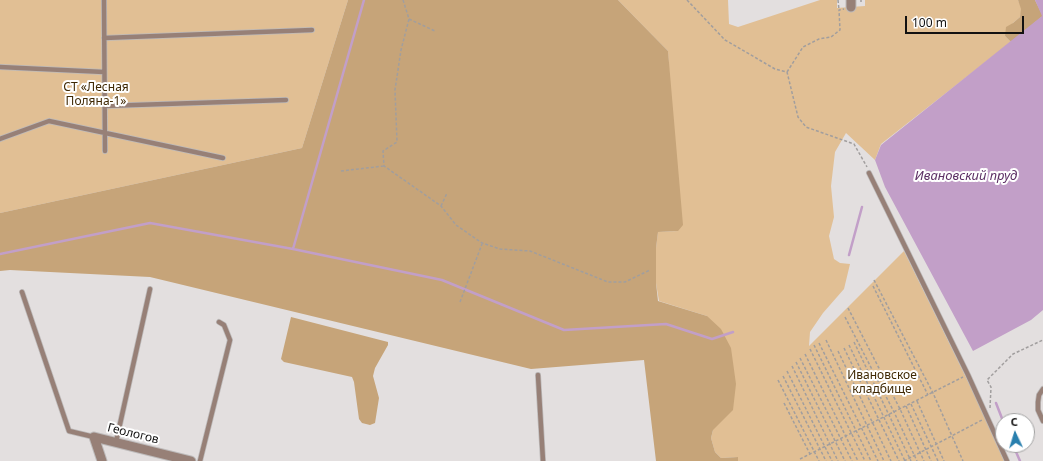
<!DOCTYPE html>
<meta charset="utf-8">
<style>
body{margin:0}
#map{position:relative;width:1043px;height:461px;overflow:hidden;background:#e3dfdf;font-family:"Noto Sans",sans-serif}
canvas{display:block}
.north{position:absolute;left:995px;top:413px;width:40px;height:40px;box-sizing:border-box;background:#fff;border:1px solid #a0a0a0;border-radius:50%;rotate:356deg;font-size:11px;font-weight:700;line-height:16px;text-align:center;color:#121111}
.north::after{content:'';display:block;margin:auto;width:14px;height:18px;background:#287fae;clip-path:polygon(50% 0,100% 100%,50% 72%,0 100%)}
.scale{position:absolute;left:905px;top:16px;width:119px;height:18px;box-sizing:border-box;border:2px solid #121111;border-top:0;padding-left:5px;font-size:12px;line-height:14px;white-space:nowrap;color:#121111;-webkit-text-stroke:3px #fff;paint-order:stroke}
</style>
<div id="map">
<canvas width="1043" height="461"></canvas>
<div class="north">С</div>
<div class="scale">100 m</div>
</div>
<script>
const g = document.querySelector('canvas').getContext('2d');
g.lineJoin = 'round';
function paint(path, color) { g.fillStyle = color; g.fill(path, 'evenodd'); }
const shape = rows => new Path2D(rows.map(r => 'M' + r).join(''));
function stroke(path, color, width, dash) { g.strokeStyle = color; g.lineWidth = width; g.lineCap = dash ? 'butt' : 'round'; g.setLineDash(dash || []); g.stroke(path); }
function write(font, color, halo, rows, align = 'center') {
  g.font = font + ' "Noto Sans",sans-serif'; g.lineWidth = 4; g.setLineDash([]); g.textBaseline = 'middle'; g.strokeStyle = halo; g.fillStyle = color; for (const [text, x, y, turn = 0] of rows) {
    g.save(); g.translate(x, y); g.rotate((+turn || 0) * Math.PI / 180); g.textAlign = isNaN(turn) ? turn : align; if (halo) g.strokeText(text, 0, 0); g.fillText(text, 0, 0); g.restore();
  }
}
const green = shape([
 [0,0,348,0,302,148,0,213],
 [618,0,728,0,729,24,738,27,820,0,837,0,837,8,865,6,865,0,1018,0,1022,9,1020,17,1013,23,1005,36,1011,42,881,144,875,160,846,133,835,152,831,186,834,217,829,236,834,259,840,263,850,264,844,289,823,313,810,332,809,346,904,251,986,418,1004,461,738,461,738,457,721,458,715,452,711,438,713,430,707,316,659,301,656,283,656,248,658,232,678,231,668,51]
]);
const forest = shape([
 [348,0,618,0,668,51,683,225,678,231,658,232,656,248,656,283,658,301,707,316,721,329,731,348,736,384,733,410,713,430,711,438,715,452,721,458,738,457,738,461,656,461,644,360,531,369,150,277,10,270,0,271,0,213,302,148],
 [1018,0,1035,0,1043,16,1011,42,1005,36,1006,27,1013,23,1020,17,1021,9],
 [291,317,388,342,388,345,375,368,373,376,379,398,375,423,370,425,362,423,359,419,354,382,352,377,284,362,281,359]
]);
const water = shape([
 [1035,0,1043,0,1043,310,1031,320,973,351,885,187,875,160,881,145,1042,16]
]);
const stream = shape([
 [293,249,364,0],
 [0,254,150,223,293,249,442,280,564,330,666,324,712,339,733,332],
 [849,255,862,207],
 [996,403,1003,421],
 [1013,445,1020,461]
]);
const path = shape([
 [403,0,409,19,401,50,395,90,397,142,383,151,384,166,441,206,456,225,482,243,500,249,530,251,608,282,625,282,650,270],
 [687,0,725,40,775,69,787,72,798,117,806,127,854,144,867,167],
 [838,0,839,10],
 [861,0,861,2],
 [409,19,435,31],
 [787,72,803,47,819,39,831,37,840,30,839,10,844,9],
 [341,171,384,166],
 [441,206,447,193],
 [874,280,933,393,963,461],
 [873,286,928,395],
 [460,302,482,244],
 [848,308,900,409,924,461],
 [845,317,894,412,917,461],
 [826,340,884,461],
 [854,342,911,461],
 [819,343,878,461],
 [814,345,871,461],
 [849,345,905,461],
 [844,348,899,461],
 [810,349,865,461],
 [838,351,891,461],
 [805,354,858,461],
 [800,358,852,461],
 [796,362,845,461],
 [792,366,838,461],
 [787,371,832,461],
 [783,376,826,461],
 [778,380,819,461],
 [917,401,944,461],
 [784,403,810,454],
 [911,404,938,461],
 [906,406,931,461],
 [990,408,991,387,987,380,1013,354,1043,340],
 [800,459,963,377],
 [904,461,982,420]
]);
const service = shape([
 [104,0,105,151],
 [104,38,312,30],
 [0,67,104,72],
 [104,106,286,100],
 [0,139,49,121,223,158],
 [869,173,968,375,1007,461],
 [22,292,69,431,94,437],
 [538,375,543,461],
 [1043,389,1039,395,1038,402,1038,410,1043,421],
 [116,442,150,289],
 [200,461,230,340,224,325,219,322]
]);
const minor = shape([
 [851,0,851,7],
 [102,461,94,437,191,461]
]);
const parkNames = [
 ["СТ «Лесная",96,88],
 ["Поляна-1»",96,102],
 ["Ивановское",882,376],
 ["кладбище",882,390]
];
const streetNames = [
 ["Геологов",133,434,14]
];
const waterNames = [
 ["Ивановский пруд",966,176]
];
paint(green, '#e1bf94');
paint(forest, '#c6a479');
paint(water, '#c29fc8');
stroke(stream, '#c29fc8', 2.5);
stroke(service, '#bdbaba', 6);
stroke(minor, '#bdbaba', 11);
stroke(path, '#a19e9e', 1.5, [3, 2]);
stroke(service, '#978077', 4.5);
stroke(minor, '#978077', 9);
write('12px', '#3f2803', '#fff', parkNames);
write('12px', '#121111', '#fff', streetNames);
write('italic 13px', '#5c2f64', '#fff', waterNames);
</script>
